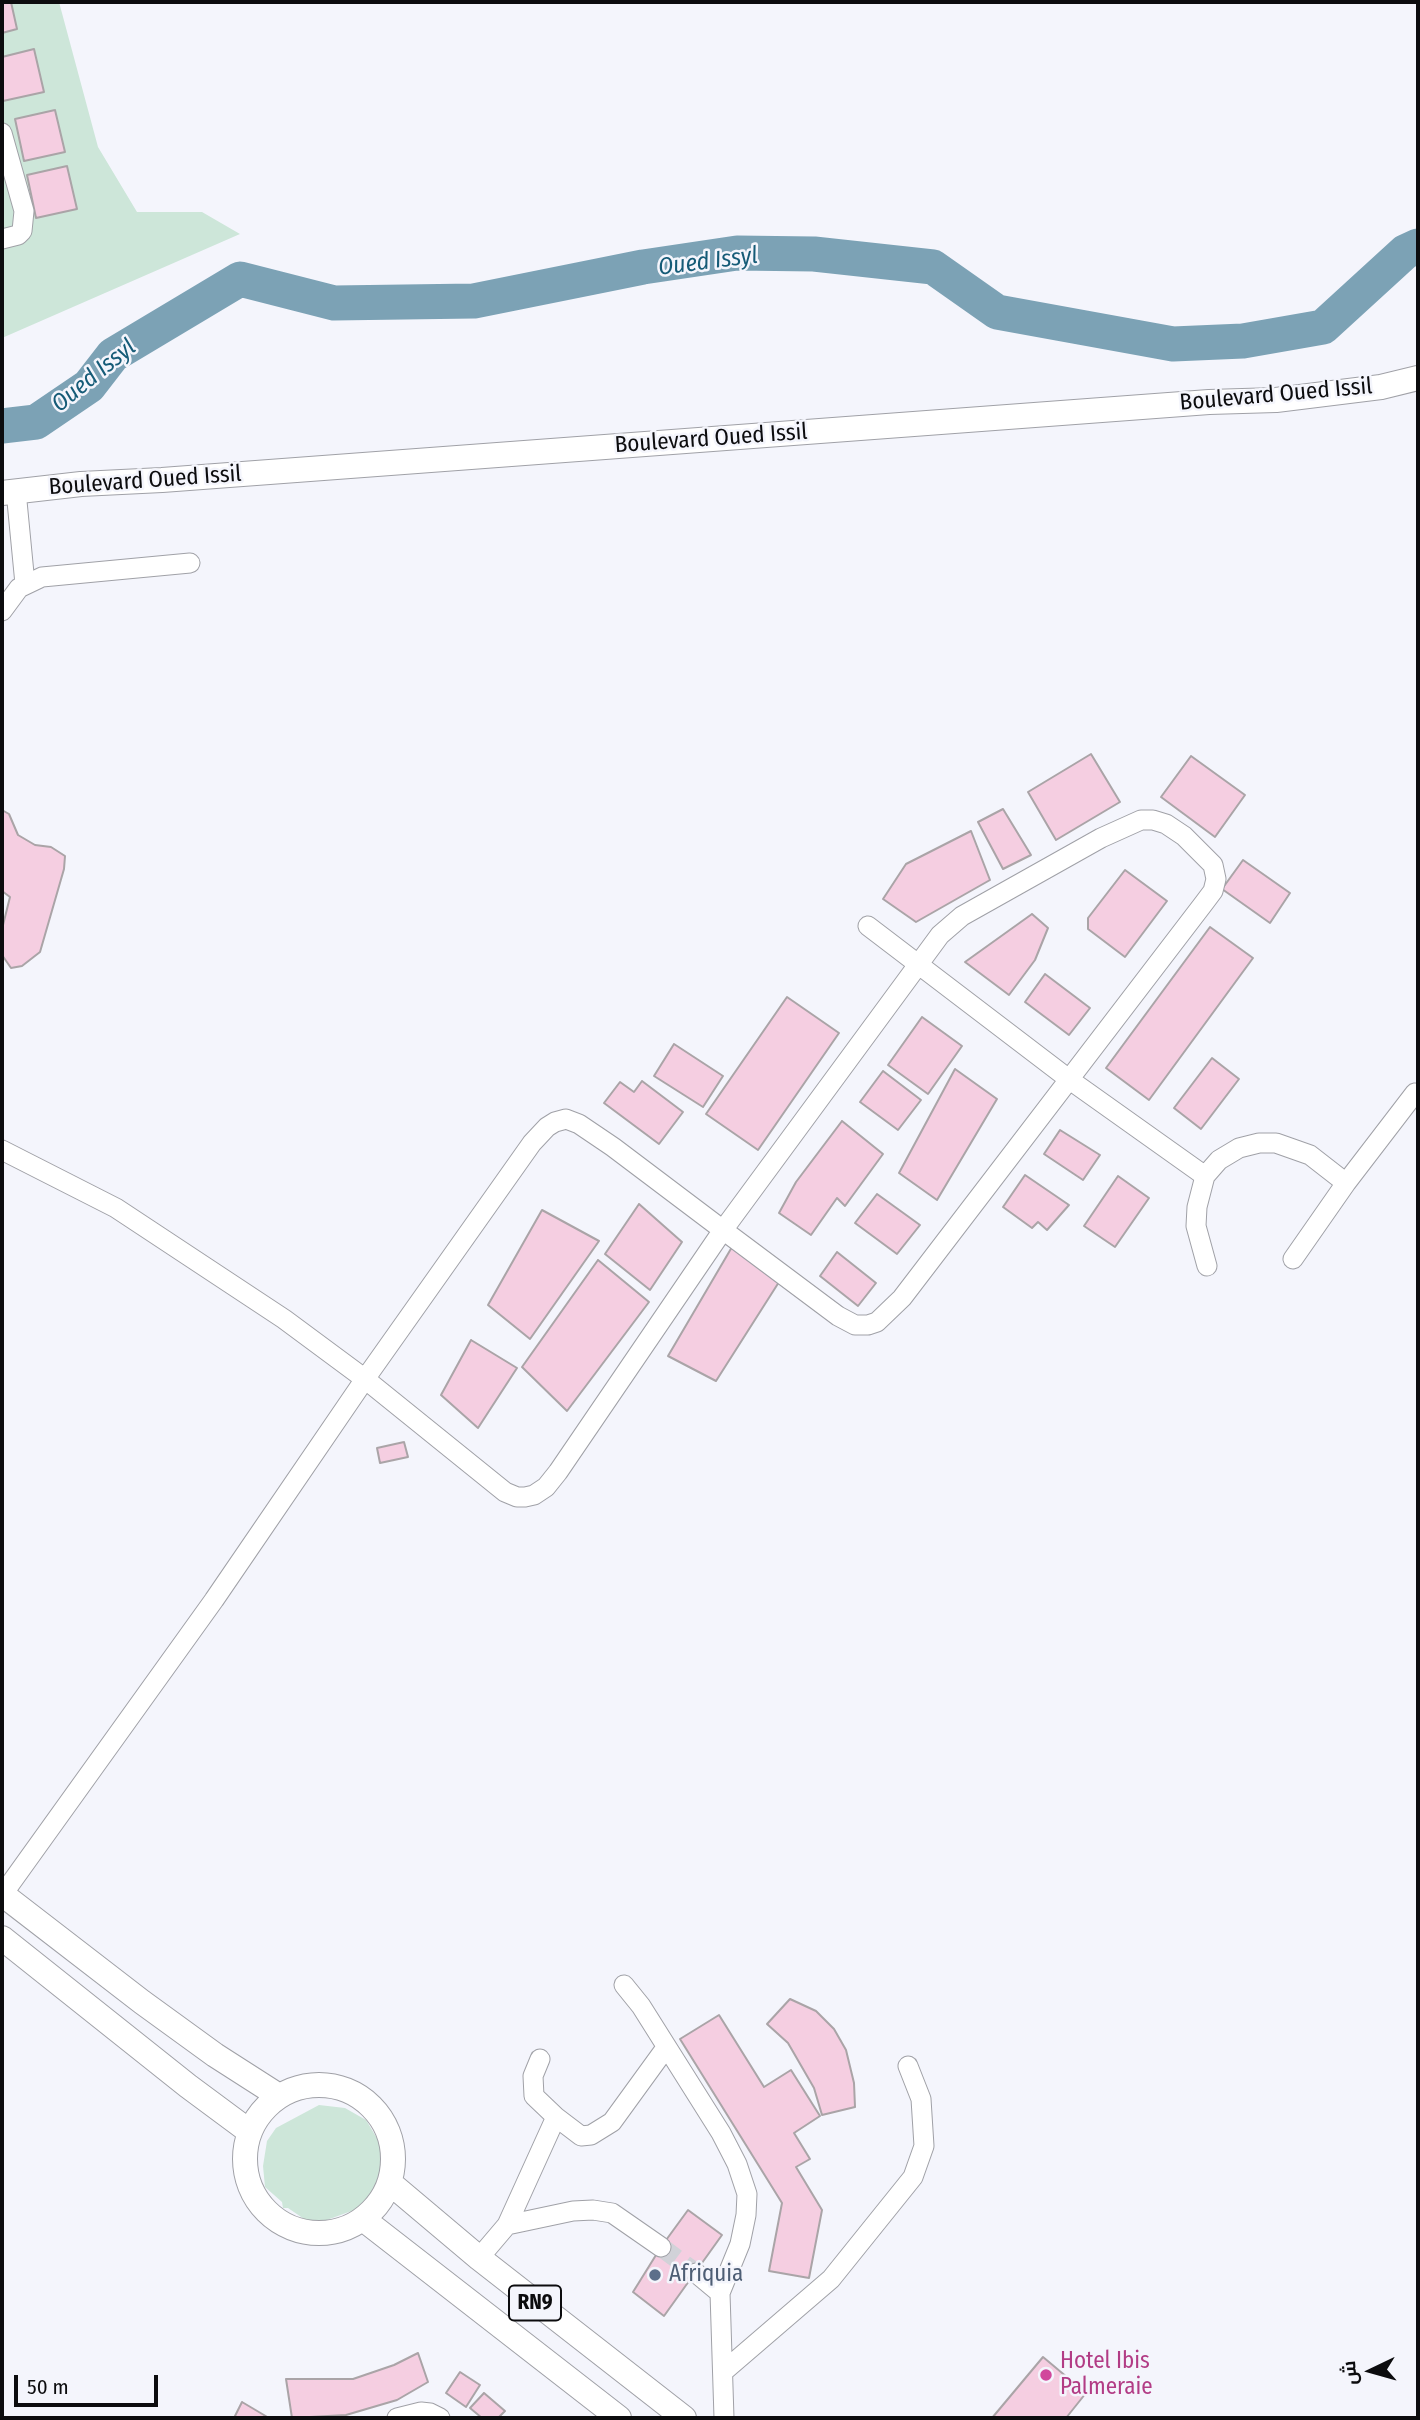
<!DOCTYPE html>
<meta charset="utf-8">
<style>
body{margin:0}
#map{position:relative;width:1420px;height:2420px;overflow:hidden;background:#f4f5fc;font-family:"Fira Sans Condensed",Cairo,sans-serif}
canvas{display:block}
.frame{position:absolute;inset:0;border:4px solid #0c0c0e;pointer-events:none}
.north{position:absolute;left:1336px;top:2336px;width:70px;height:70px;-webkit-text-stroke:5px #f4f5fc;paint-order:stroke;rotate:265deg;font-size:19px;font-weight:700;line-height:28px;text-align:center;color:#0c0c0e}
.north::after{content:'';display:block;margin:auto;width:24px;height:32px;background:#0c0c0e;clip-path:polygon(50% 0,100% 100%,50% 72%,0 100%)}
.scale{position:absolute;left:14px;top:2375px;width:144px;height:32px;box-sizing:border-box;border:4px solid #0c0c0e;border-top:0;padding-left:9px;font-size:21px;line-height:24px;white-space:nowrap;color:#0c0c0e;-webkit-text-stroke:5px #f4f5fc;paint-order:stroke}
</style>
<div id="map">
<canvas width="1420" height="2420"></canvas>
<div class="frame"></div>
<div class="north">ش</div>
<div class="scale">50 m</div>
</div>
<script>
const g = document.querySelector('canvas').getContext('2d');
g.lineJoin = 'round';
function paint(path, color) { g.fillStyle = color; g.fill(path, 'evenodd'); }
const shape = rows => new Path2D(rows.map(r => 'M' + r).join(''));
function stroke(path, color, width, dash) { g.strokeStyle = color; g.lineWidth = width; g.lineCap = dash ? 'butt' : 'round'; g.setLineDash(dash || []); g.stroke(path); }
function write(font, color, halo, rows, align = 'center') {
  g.font = font + ' "Fira Sans Condensed",sans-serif'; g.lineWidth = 5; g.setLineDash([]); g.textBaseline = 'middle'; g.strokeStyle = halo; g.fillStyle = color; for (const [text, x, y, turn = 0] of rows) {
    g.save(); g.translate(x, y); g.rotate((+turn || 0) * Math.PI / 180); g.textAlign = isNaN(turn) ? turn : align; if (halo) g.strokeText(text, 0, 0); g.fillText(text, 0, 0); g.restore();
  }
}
const green = shape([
 [2,2,59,2,98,147,137,212,202,212,240,234,2,338],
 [319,2105,345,2108,366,2120,381,2145,381,2177,368,2205,313,2225,288,2208,283,2208,282,2202,265,2187,263,2166,267,2141,276,2128]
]);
const river = shape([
 [2,426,36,422,89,386,113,355,240,279,334,303,474,301,643,267,737,253,814,254,933,267,997,312,1173,344,1243,341,1323,327,1405,252,1418,246]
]);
const building = shape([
 [2,2,11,2,17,29,2,33,2,2],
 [34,49,44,92,3,101,2,57,34,49],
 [55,110,65,152,24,161,15,119,55,110],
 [67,166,77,209,36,218,27,175,67,166],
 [1091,754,1120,802,1056,840,1028,792,1091,754],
 [1191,756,1245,795,1215,837,1161,797,1191,756],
 [1003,809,1031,855,1003,869,978,822,1003,809],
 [2,810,9,814,18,835,35,845,51,847,65,856,64,869,40,952,22,966,11,968,2,955,2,929,10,897,2,891,2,810],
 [971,831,990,880,916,922,883,899,906,864,971,831],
 [1243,860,1290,893,1270,923,1222,889,1243,860],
 [1125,870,1167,901,1125,957,1088,929,1088,918,1125,870],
 [1032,914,1048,928,1035,960,1009,995,965,962,1032,914],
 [1210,927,1253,958,1149,1100,1106,1068,1210,927],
 [1045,974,1090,1008,1069,1035,1025,1002,1045,974],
 [787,997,839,1033,758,1150,706,1114,787,997],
 [922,1017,962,1046,928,1094,888,1065,922,1017],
 [674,1044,723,1076,703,1107,654,1076,674,1044],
 [1212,1058,1239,1079,1201,1129,1174,1108,1212,1058],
 [955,1069,997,1099,937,1200,899,1173,955,1069],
 [883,1071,921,1100,898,1130,860,1102,883,1071],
 [642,1081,683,1112,659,1144,604,1103,620,1082,634,1092,642,1081],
 [842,1121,883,1154,845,1206,837,1198,811,1235,779,1213,796,1182,842,1121],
 [1060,1130,1100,1155,1083,1180,1044,1154,1060,1130],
 [1025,1175,1069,1205,1047,1230,1038,1222,1032,1228,1003,1207,1025,1175],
 [1118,1176,1149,1198,1115,1247,1084,1226,1118,1176],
 [877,1194,920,1225,897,1254,855,1223,877,1194],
 [639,1204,682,1242,650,1290,605,1254,639,1204],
 [542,1210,599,1241,530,1339,488,1305,542,1210],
 [732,1247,779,1282,716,1381,668,1356,732,1247],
 [837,1252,876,1283,858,1306,820,1276,837,1252],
 [598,1260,649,1302,567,1411,522,1367,598,1260],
 [471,1340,517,1368,478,1428,441,1395,471,1340],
 [404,1442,408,1457,380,1463,377,1448,404,1442],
 [790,1999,816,2011,834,2029,846,2050,854,2083,855,2107,822,2115,814,2088,788,2043,767,2024,790,1999],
 [719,2015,764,2087,791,2070,820,2116,794,2133,810,2159,796,2167,822,2210,809,2278,769,2271,782,2203,680,2039,719,2015],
 [688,2210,722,2235,664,2316,633,2292,661,2247,688,2210],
 [418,2353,428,2382,397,2400,346,2415,292,2418,286,2379,353,2379,394,2365,418,2353],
 [1043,2357,1086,2393,1066,2418,992,2418,1043,2357],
 [460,2372,480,2385,466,2407,446,2393,460,2372],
 [484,2393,505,2411,498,2418,482,2418,470,2408,484,2393],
 [242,2402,269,2418,234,2418,242,2402]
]);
const minorTunnel = shape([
 [661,2247,696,2273]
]);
const minor = shape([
 [2,133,24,211,22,231,18,235,2,239],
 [16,491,25,584],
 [2,611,19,588,42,577,190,563],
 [868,926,1070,1080,1205,1176],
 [2,1150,116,1208,284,1319,365,1379,505,1492,517,1497,525,1497,534,1495,546,1487,558,1472,723,1230,940,935,962,916,1101,838,1141,820,1153,820,1166,824,1184,836,1213,865,1216,879,1213,891,1204,903,902,1298,877,1322,868,1325,855,1325,838,1316,723,1230,613,1147,579,1124,566,1119,555,1122,547,1127,532,1143,365,1379,214,1600,3,1894],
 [1293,1259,1346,1183,1415,1093],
 [1207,1266,1196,1226,1197,1207,1205,1176,1219,1160,1239,1148,1259,1143,1276,1143,1310,1155,1346,1183],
 [624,1985,641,2006,721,2133,737,2164,747,2194,746,2215,740,2244,720,2293],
 [540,2059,533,2076,534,2096,556,2117,581,2136,591,2135,612,2122,665,2049],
 [507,2225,556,2117],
 [479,2258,507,2225,573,2211,593,2210,612,2213,661,2247],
 [696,2273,720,2293,724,2418],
 [724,2371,831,2279,913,2177,924,2146,921,2099,908,2066],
 [397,2418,421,2412,430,2413,440,2418]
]);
const major = shape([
 [2,493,81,484,162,480,1209,402,1276,400,1381,387,1418,378],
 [2,1894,142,2002,215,2055,279,2096],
 [2,1938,188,2086,250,2132],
 '245 2159a74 74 0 1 1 148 0a74 74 0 1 1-148 0Z',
 [390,2183,479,2258,684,2418],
 [363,2219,619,2418]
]);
const markers = [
 [655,2275,7,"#5c6f8a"],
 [1046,2375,7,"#d1479c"]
];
const shields = [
 [535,2303,52]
];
const shieldNames = [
 ["RN9",535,2303]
];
const streetNames = [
 ["Boulevard Oued Issil",1276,395,-5],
 ["Boulevard Oued Issil",711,439,-4],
 ["Boulevard Oued Issil",145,481,-4]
];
const serviceNames = [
 ["Afriquia",669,2275]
];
const hotelNames = [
 ["Hotel Ibis",1060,2362],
 ["Palmeraie",1060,2388]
];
const waterNames = [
 ["Oued Issyl",708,262,-7],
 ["Oued Issyl",94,376,-39]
];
paint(green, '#cde6d9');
stroke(river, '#7ca2b5', 35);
paint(building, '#f5cee1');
stroke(building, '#aaa4a7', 2);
stroke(minorTunnel, '#d1d2d8', 19, [19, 10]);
stroke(minor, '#a0a1a7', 21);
stroke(major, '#a0a1a7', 26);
stroke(minor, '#fff', 19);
stroke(major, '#fff', 24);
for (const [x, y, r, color] of markers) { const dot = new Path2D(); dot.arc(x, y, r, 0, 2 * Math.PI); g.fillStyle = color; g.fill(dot); stroke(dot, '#f4f5fc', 2.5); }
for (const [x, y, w] of shields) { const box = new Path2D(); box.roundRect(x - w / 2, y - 17.5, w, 35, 5); g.fillStyle = '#f4f5fc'; g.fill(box); stroke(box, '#0c0c0e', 2); }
write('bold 21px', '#0c0c0e', null, shieldNames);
write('23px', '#0c0c0e', '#f4f5fc', streetNames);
write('23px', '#4e5e75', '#f4f5fc', serviceNames, 'left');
write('23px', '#b23c85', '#f4f5fc', hotelNames, 'left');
write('italic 24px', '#155b77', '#f4f5fc', waterNames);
</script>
